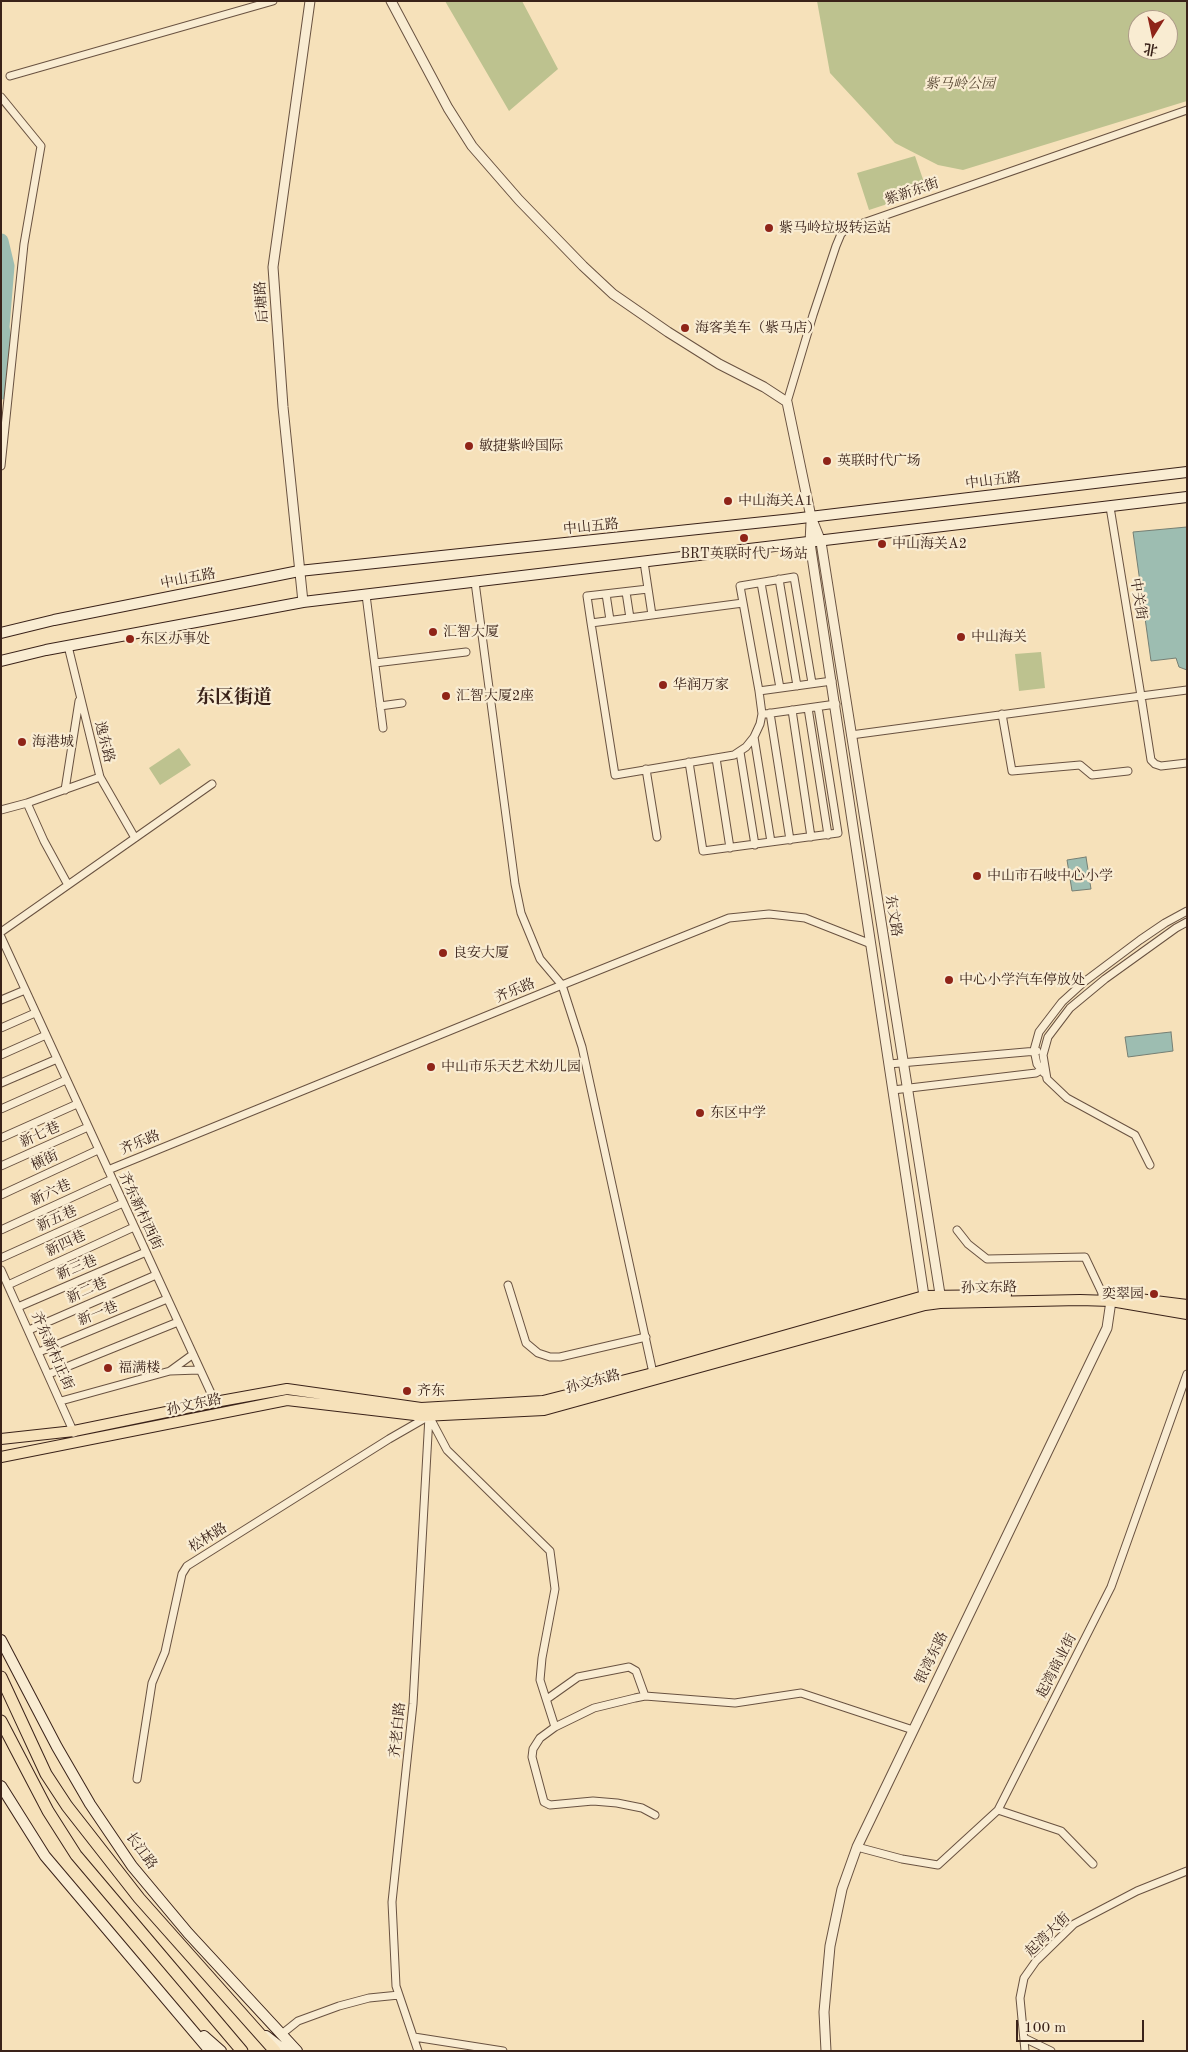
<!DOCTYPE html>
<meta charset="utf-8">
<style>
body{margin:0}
#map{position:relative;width:1188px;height:2052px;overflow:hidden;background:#f6e1ba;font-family:"Old Standard TT","Noto Serif SC",serif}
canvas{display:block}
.frame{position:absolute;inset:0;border:2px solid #3a2219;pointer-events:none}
.north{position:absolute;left:1128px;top:10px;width:50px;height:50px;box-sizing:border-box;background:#f9ecd2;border:1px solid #ad9b88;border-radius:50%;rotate:190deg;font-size:14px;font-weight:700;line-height:20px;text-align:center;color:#3a2219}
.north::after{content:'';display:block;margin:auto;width:18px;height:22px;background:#8f2418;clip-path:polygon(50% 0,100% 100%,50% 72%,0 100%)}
.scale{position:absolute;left:1016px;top:2020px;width:128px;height:22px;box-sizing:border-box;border:2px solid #3a2219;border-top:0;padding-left:6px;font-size:15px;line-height:18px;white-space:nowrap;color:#3a2219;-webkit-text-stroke:4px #f9ecd2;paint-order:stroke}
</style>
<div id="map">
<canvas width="1188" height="2052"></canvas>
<div class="frame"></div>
<div class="north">北</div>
<div class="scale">100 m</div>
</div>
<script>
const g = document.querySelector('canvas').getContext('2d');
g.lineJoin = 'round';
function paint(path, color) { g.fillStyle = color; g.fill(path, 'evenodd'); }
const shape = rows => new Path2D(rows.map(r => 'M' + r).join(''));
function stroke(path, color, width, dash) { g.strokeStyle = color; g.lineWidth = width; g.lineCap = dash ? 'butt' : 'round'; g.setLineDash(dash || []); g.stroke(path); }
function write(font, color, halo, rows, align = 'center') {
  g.font = font + ' "Old Standard TT","Noto Serif SC",serif'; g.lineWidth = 4.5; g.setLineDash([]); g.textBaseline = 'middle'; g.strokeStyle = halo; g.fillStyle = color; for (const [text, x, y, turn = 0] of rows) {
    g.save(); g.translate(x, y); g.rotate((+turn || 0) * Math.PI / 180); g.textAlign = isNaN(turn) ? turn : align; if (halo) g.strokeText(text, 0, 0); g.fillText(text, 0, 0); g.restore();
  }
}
const green = shape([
 [445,1,522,1,558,69,509,111],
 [817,1,1187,1,1187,101,963,170,938,165,895,143,830,73],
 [1138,20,1168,20,1168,50,1138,50],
 [915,156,927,191,869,210,857,173],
 [1041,652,1045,688,1019,691,1015,654],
 [179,748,191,765,160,785,149,768]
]);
const water = shape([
 [1187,527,1187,670,1179,667,1176,658,1151,661,1133,532,1187,527],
 [1086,857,1091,889,1072,891,1067,860,1086,857],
 [1171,1032,1173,1051,1128,1057,1125,1037,1171,1032]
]);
const river = shape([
 [1,241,7,266,2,327,7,363,1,392]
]);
const minor = shape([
 [10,76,273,1],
 [1,97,41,146,24,244,1,466],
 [787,402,813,315,836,246,841,234,846,229,1187,110],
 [1110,507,1141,696,1187,690],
 [644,562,652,615],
 [779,579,797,686],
 [475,582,515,884,521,913,540,959,562,985,729,918,769,914,805,918,871,944],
 [761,583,780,688],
 [626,592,630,618],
 [606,594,610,620],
 [366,595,383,728],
 [743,603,591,623,615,775,734,755,746,747,754,737,760,724,762,714,759,691,740,586,794,577,812,683],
 [591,623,587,596,648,589],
 [68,646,100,777,135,838],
 [375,663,466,652],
 [759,691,832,681],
 [380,706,402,703],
 [808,708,828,835],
 [792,710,811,837],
 [770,713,790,840],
 [765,714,836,704],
 [1002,714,1012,771,1080,765,1092,775,1128,771],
 [851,735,1141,696,1151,760,1155,764,1161,766,1187,763],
 [754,737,771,842],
 [740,752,755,845],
 [716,758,730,848],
 [689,762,703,851,838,833,818,707],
 [646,769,657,837],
 [65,790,79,701],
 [1,810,27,803],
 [68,885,44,841,27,803,100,777],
 [1,932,212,784],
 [1,937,216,1404],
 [1,1000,25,990],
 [1,1028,35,1013],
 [1,1055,46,1035],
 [889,1064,1037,1051],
 [1044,1073,1037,1064,1034,1050,1039,1032,1062,1002,1084,982,1140,940,1165,923,1187,911],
 [1,1083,57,1059],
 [893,1090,1036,1073,1041,1070,1043,1066],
 [1,1109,66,1080],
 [1,1138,77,1104],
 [1150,1165,1135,1135,1067,1098,1047,1079,1043,1055,1048,1037,1070,1008,1105,979,1176,928,1187,922],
 [1,1166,88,1127],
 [108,1170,562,985,582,1047,653,1373],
 [1,1195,98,1150],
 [1,1230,112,1179],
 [957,1230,968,1244,987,1259,1085,1257,1103,1295],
 [1,1258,123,1203],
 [1,1270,74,1433],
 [8,1285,134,1227],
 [508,1285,526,1343,538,1353,550,1357,560,1357,646,1337],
 [18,1307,146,1252],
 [29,1330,156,1275],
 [39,1352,167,1299],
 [170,1371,199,1370],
 [49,1374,178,1322],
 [61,1401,170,1371,192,1355],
 [547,1699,578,1677,629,1667,636,1671,645,1696],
 [555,1727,594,1708,635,1698,645,1696,735,1703,801,1693,913,1730],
 [137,1779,152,1683,165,1652,182,1574,187,1566,389,1439,429,1416,447,1450,550,1551,555,1589,542,1658,540,1680,555,1727,540,1738,533,1749,532,1757,544,1802,550,1805,593,1801,617,1803,642,1808,655,1815],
 [998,1810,1061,1831,1093,1864],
 [857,1847,902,1859,938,1865,998,1810,1111,1587,1187,1374],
 [283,2033,298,2021,339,2006,369,1998,399,1995],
 [414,2037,503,2051],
 [1024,2038,1051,2051],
 [418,2051,396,1986,392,1902,413,1704,429,1416],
 [1025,2051,1020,1998,1024,1978,1036,1961,1074,1924,1137,1891,1187,1871]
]);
const tertiary = shape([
 [391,1,448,108,472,146,519,200,583,266,613,294,668,332,719,364,764,387,787,402,811,517,821,542,940,1294],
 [811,522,810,543,924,1296],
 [303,602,283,407,273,267,310,1],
 [826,2051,824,2012,830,1946,842,1889,857,1847,1107,1328,1111,1301,1103,1295]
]);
const secondary = shape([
 [1,633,54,620,299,571,793,519,1187,472],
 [1,661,46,650,303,602,1187,497],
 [1,1640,57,1747,90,1804,132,1866,188,1933,297,2051],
 [1,1786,45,1856,210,2051],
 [204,2036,221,2051],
 [266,2036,285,2051]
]);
const primary = shape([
 [1123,1297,1187,1305],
 [1,1439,74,1431,215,1402,287,1389,421,1408,543,1401,653,1373,924,1296,1006,1295],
 [1,1457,287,1400,423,1416,544,1410,925,1305,940,1303,1080,1300,1111,1301,1187,1314]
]);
const trunk = shape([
 [1,1677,46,1774,67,1806,139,1898,275,2051],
 [1,1721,48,1811,76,1855,242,2051]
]);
const markers = [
 [769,228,5,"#8f2418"],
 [685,328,5,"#8f2418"],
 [469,446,5,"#8f2418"],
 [827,461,5,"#8f2418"],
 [728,501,5,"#8f2418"],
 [744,538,5,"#8f2418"],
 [882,544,5,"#8f2418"],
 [433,632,5,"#8f2418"],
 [961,637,5,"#8f2418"],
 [130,639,5,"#8f2418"],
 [663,685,5,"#8f2418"],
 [446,696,5,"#8f2418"],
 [22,742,5,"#8f2418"],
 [977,876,5,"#8f2418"],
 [443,953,5,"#8f2418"],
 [949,980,5,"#8f2418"],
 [431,1067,5,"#8f2418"],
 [700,1113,5,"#8f2418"],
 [1154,1294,5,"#8f2418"],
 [108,1368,5,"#8f2418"],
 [407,1391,5,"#8f2418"]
];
const parkNames = [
 ["紫马岭公园",960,84]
];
const streetNames = [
 ["紫新东街",912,192,-19],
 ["后塘路",262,302,-94],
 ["中山五路",993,481,-7],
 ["中山五路",591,527,-6],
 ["中山五路",188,579,-11],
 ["中关街",1138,599,81],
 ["逸东路",104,742,76],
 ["东文路",893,916,81],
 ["齐乐路",515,991,-22],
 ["新七巷",40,1135,-24],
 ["齐乐路",140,1143,-22],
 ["横街",45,1161,-25],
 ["新六巷",51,1193,-25],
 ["齐东新村西街",140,1211,65],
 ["新五巷",57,1219,-24],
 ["新四巷",66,1244,-25],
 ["新三巷",77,1268,-23],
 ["孙文东路",989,1288,-1],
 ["新二巷",87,1291,-24],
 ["新一巷",98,1314,-22],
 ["齐东新村正街",52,1351,66],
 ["孙文东路",593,1382,-15],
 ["孙文东路",194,1405,-12],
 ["松林路",208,1538,-32],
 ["银湾东路",932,1658,-64],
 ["起湾商业街",1057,1666,-63],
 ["齐老白路",398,1730,-84],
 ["长江路",141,1851,54],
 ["起湾大街",1048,1935,-44]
];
const poiNames = [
 ["紫马岭垃圾转运站",779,228],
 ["海客美车（紫马店）",695,328],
 ["敏捷紫岭国际",479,446],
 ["英联时代广场",837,461],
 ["中山海关A1",738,501],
 ["中山海关A2",892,544],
 ["BRT英联时代广场站",744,554,"center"],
 ["汇智大厦",443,632],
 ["中山海关",971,637],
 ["东区办事处",140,639],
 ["华润万家",673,685],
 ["汇智大厦2座",456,696],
 ["海港城",32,742],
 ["中山市石岐中心小学",987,876],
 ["良安大厦",453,953],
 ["中心小学汽车停放处",959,980],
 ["中山市乐天艺术幼儿园",441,1067],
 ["东区中学",710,1113],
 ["奕翠园",1144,1294,"right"],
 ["福满楼",118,1368],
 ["齐东",417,1391]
];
const districtNames = [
 ["东区街道",234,698]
];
paint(green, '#bdc28f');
paint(water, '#9dbdb1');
stroke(water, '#757f74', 1);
stroke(river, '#9dbdb1', 15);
stroke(minor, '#695241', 9);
stroke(tertiary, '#695241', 11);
stroke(secondary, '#3a2219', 12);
stroke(primary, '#3a2219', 12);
stroke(trunk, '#3a2219', 13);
stroke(minor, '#f9ecd2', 7);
stroke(tertiary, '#f9ecd2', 9);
stroke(secondary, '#f9ecd2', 10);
stroke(primary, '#f6e1ba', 10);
stroke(trunk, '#f6e1ba', 11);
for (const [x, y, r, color] of markers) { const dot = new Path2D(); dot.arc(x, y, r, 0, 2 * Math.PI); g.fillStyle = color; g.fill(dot); stroke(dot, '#f9ecd2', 2); }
write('italic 14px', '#5b4a36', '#f9ecd2', parkNames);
write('14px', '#3a2219', '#f9ecd2', streetNames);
write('14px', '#3a2219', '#f9ecd2', poiNames, 'left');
write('bold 19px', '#3a2219', '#f9ecd2', districtNames);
</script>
